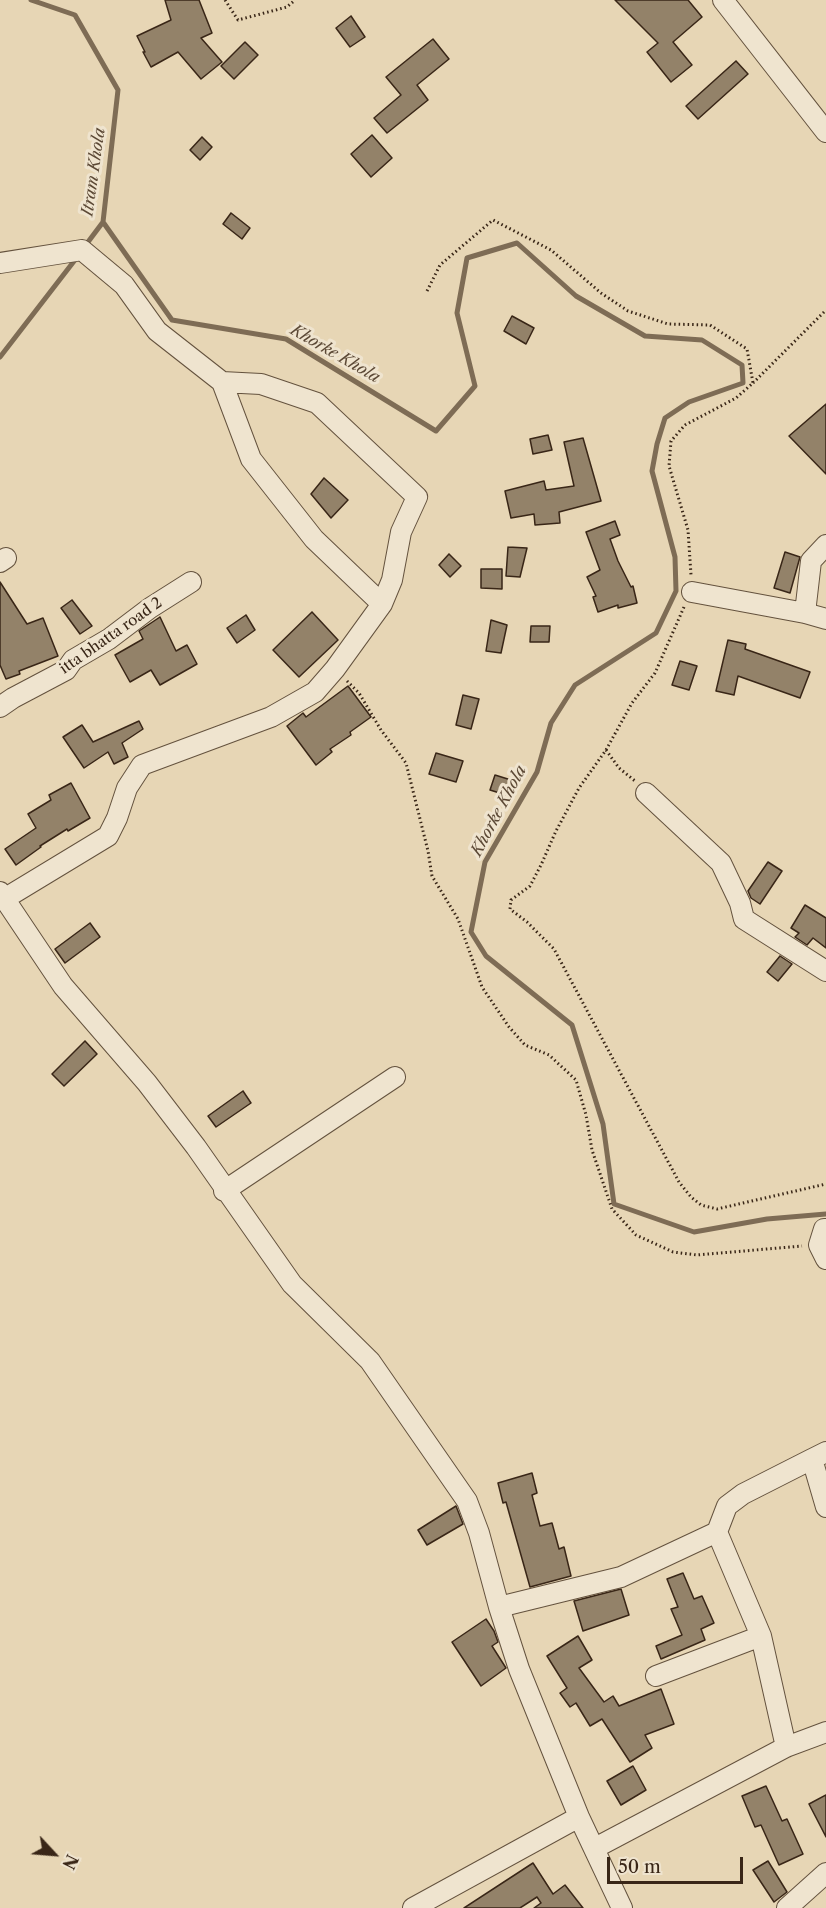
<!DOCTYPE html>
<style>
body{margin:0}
#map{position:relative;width:826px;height:1908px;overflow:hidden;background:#e7d6b5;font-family:"Libre Caslon Text",serif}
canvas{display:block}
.north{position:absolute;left:24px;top:1824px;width:60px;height:60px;-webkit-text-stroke:4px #efe4cf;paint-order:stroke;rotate:116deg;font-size:16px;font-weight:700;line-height:24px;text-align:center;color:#392617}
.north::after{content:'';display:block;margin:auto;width:21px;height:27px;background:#392617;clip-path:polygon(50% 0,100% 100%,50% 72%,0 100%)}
.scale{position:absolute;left:607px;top:1857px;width:136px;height:27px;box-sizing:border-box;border:3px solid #392617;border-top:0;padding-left:8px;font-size:18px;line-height:21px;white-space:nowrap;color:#392617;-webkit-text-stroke:4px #efe4cf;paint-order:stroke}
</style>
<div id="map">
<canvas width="826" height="1908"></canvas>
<div class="north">N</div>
<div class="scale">50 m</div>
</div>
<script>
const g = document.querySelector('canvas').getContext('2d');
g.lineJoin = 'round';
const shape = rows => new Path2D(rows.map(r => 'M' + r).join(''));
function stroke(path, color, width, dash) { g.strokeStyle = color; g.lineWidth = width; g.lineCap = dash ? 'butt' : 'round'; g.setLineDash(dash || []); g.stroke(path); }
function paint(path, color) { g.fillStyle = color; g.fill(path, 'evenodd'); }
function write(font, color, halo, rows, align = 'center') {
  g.font = font + ' "Libre Caslon Text",serif'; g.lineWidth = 6; g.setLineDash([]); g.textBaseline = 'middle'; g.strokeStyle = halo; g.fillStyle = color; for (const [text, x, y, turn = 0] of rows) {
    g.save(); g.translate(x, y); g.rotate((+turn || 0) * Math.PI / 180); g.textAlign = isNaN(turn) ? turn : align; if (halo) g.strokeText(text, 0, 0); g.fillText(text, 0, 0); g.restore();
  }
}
const stream = shape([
 [31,0,75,15,118,90,103,222,85,246],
 [103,222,172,320,286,339,436,431,475,386,457,313,467,258,517,243,576,296,645,336,702,340,742,365,743,383,689,402,665,418,657,444,652,471,675,557,676,591,656,633,575,685,551,723,537,772,485,862,471,932,486,956,572,1025,603,1124,614,1204,694,1232,767,1219,826,1214],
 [0,357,78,256]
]);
const building = shape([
 [165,0,199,0,212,33,201,38,222,62,201,79,178,52,151,67,143,52,145,52,137,36,171,20,165,0],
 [615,0,688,0,702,17,673,42,692,65,671,82,647,52,658,43,615,0],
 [351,16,365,37,350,47,336,28,351,16],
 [433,39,449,59,417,85,428,100,387,133,374,118,401,95,386,77,433,39],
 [245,42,258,55,234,79,221,66,245,42],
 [736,61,748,74,698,119,686,106,736,61],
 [372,135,392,158,371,177,351,154,372,135],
 [202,137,212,147,200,160,190,150,202,137],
 [231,213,250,228,242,239,223,224,231,213],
 [512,316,534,328,526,344,504,331,512,316],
 [826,404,826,474,789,436,826,404],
 [548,435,552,450,533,454,530,439,548,435],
 [583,438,601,501,559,512,560,523,535,525,534,514,511,518,505,491,544,481,546,490,574,486,564,442,583,438],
 [324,478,348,500,331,518,311,494,324,478],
 [615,521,620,535,610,539,618,561,631,587,633,586,637,603,618,608,618,605,598,612,593,597,596,596,587,577,600,570,586,532,615,521],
 [508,547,527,548,520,577,506,576,508,547],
 [785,552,800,557,790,593,774,588,785,552],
 [449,554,461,566,450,577,439,565,449,554],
 [481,569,502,569,502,589,481,588,481,569],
 [0,582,27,624,43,618,58,656,19,671,20,674,6,679,0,665,0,582],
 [72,600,92,626,80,634,61,608,72,600],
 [312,612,338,640,299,677,273,650,312,612],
 [246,615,255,630,237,643,227,628,246,615],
 [160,617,176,651,187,645,197,664,160,685,151,670,130,682,115,655,143,639,139,631,160,617],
 [491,620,507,625,501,653,486,651,491,620],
 [531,626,550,626,549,642,530,642,531,626],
 [728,640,746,644,745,649,810,672,800,698,738,676,734,695,716,691,728,640],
 [680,661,697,666,689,690,672,685,680,661],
 [348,686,371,717,350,732,351,735,330,749,332,752,316,765,287,726,303,713,306,717,348,686],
 [463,695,479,699,471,729,456,725,463,695],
 [139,721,143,729,122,743,128,757,114,764,108,752,84,768,63,737,82,725,93,742,139,721],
 [436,753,463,761,456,782,429,774,436,753],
 [495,775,511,780,506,795,490,790,495,775],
 [71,783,90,818,68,831,67,829,40,846,41,847,16,865,5,849,36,828,28,814,51,800,49,795,71,783],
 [768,862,782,871,760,904,751,898,748,891,768,862],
 [805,905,826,918,826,948,813,938,807,945,795,937,799,933,791,928,805,905],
 [90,923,100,937,65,963,55,949,90,923],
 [780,956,792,964,778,981,767,972,780,956],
 [85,1041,97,1054,64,1086,52,1074,85,1041],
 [243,1091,251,1103,216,1127,208,1116,243,1091],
 [532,1473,537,1493,532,1495,540,1526,552,1523,559,1549,564,1547,571,1576,530,1587,506,1502,503,1503,498,1483,532,1473],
 [456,1506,463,1524,427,1545,418,1530,456,1506],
 [683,1573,694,1599,702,1596,714,1623,701,1629,705,1640,661,1659,656,1646,682,1635,671,1609,678,1607,667,1579,683,1573],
 [621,1589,629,1615,583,1631,574,1601,621,1589],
 [486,1619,494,1631,498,1642,492,1646,506,1668,481,1686,452,1642,486,1619],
 [578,1636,592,1660,579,1668,604,1702,613,1696,619,1706,661,1689,674,1724,645,1735,652,1748,630,1762,602,1719,590,1726,576,1703,570,1707,560,1693,567,1688,547,1656,578,1636],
 [633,1766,646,1790,621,1805,607,1781,633,1766],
 [766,1786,782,1821,787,1819,803,1854,779,1865,761,1825,755,1827,742,1796,766,1786],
 [826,1795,826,1837,809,1804,826,1795],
 [768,1861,787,1892,774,1902,753,1870,768,1861],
 [533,1863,553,1894,565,1885,583,1908,534,1908,541,1903,537,1897,520,1908,464,1908,533,1863]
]);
const path = shape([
 [225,0,238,20,287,7,295,0],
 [427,291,440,265,493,220,551,250,601,293,628,311,668,324,710,325,747,349,753,383,736,398,685,425,671,441,669,466,688,530,691,575],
 [753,383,826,310],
 [684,607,655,673,632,703,606,750,579,788,556,831,541,865,530,886,511,900,510,909,527,922,554,949,679,1182,691,1197,701,1205,717,1209,826,1184],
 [347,681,359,693,381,730,406,763,428,851,432,876,458,919,482,987,509,1027,525,1045,549,1055,576,1080,586,1115,592,1150,612,1209,636,1235,673,1252,697,1255,802,1246],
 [606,750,619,768,635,781]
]);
const minor = shape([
 [723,0,826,132],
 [0,263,82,250,124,285,157,331,222,382,261,384,317,403,417,497,401,532,392,580,382,604,335,669,315,692,271,717,142,765,127,788,117,818,108,836,4,899],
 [222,382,251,459,314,539,382,604],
 [0,562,6,558],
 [692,592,805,613,826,619],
 [805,613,811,561,826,545],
 [0,707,13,698,66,670,73,660,109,639,150,608,191,582],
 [646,793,721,863,740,903,744,919,826,971],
 [0,892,63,986,147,1083,196,1147,292,1284,370,1361,467,1501,479,1533,499,1607,519,1669,579,1817,622,1908],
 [224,1191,395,1077],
 [826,1229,824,1229,819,1245,826,1259],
 [826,1452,812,1459,826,1507],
 [717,1532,727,1506,743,1494,812,1459],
 [499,1607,621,1577,717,1532,761,1636,786,1747],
 [656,1676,761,1636],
 [595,1848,786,1747,826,1732],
 [413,1908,579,1817],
 [787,1908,826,1873]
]);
const streetNames = [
 ["itta bhatta road 2",111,636,-35]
];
const waterNames = [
 ["Itram Khola",94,172,-82],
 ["Khorke Khola",335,354,30],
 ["Khorke Khola",499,811,-62]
];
stroke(stream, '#7e6c55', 5);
paint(building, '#938269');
stroke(building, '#392617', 1.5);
stroke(minor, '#64523e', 22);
stroke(path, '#392617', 3, [1.5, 3]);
stroke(minor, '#efe4cf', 20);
write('15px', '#392617', '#efe4cf', streetNames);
write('italic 16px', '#5c4936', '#efe4cf', waterNames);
</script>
